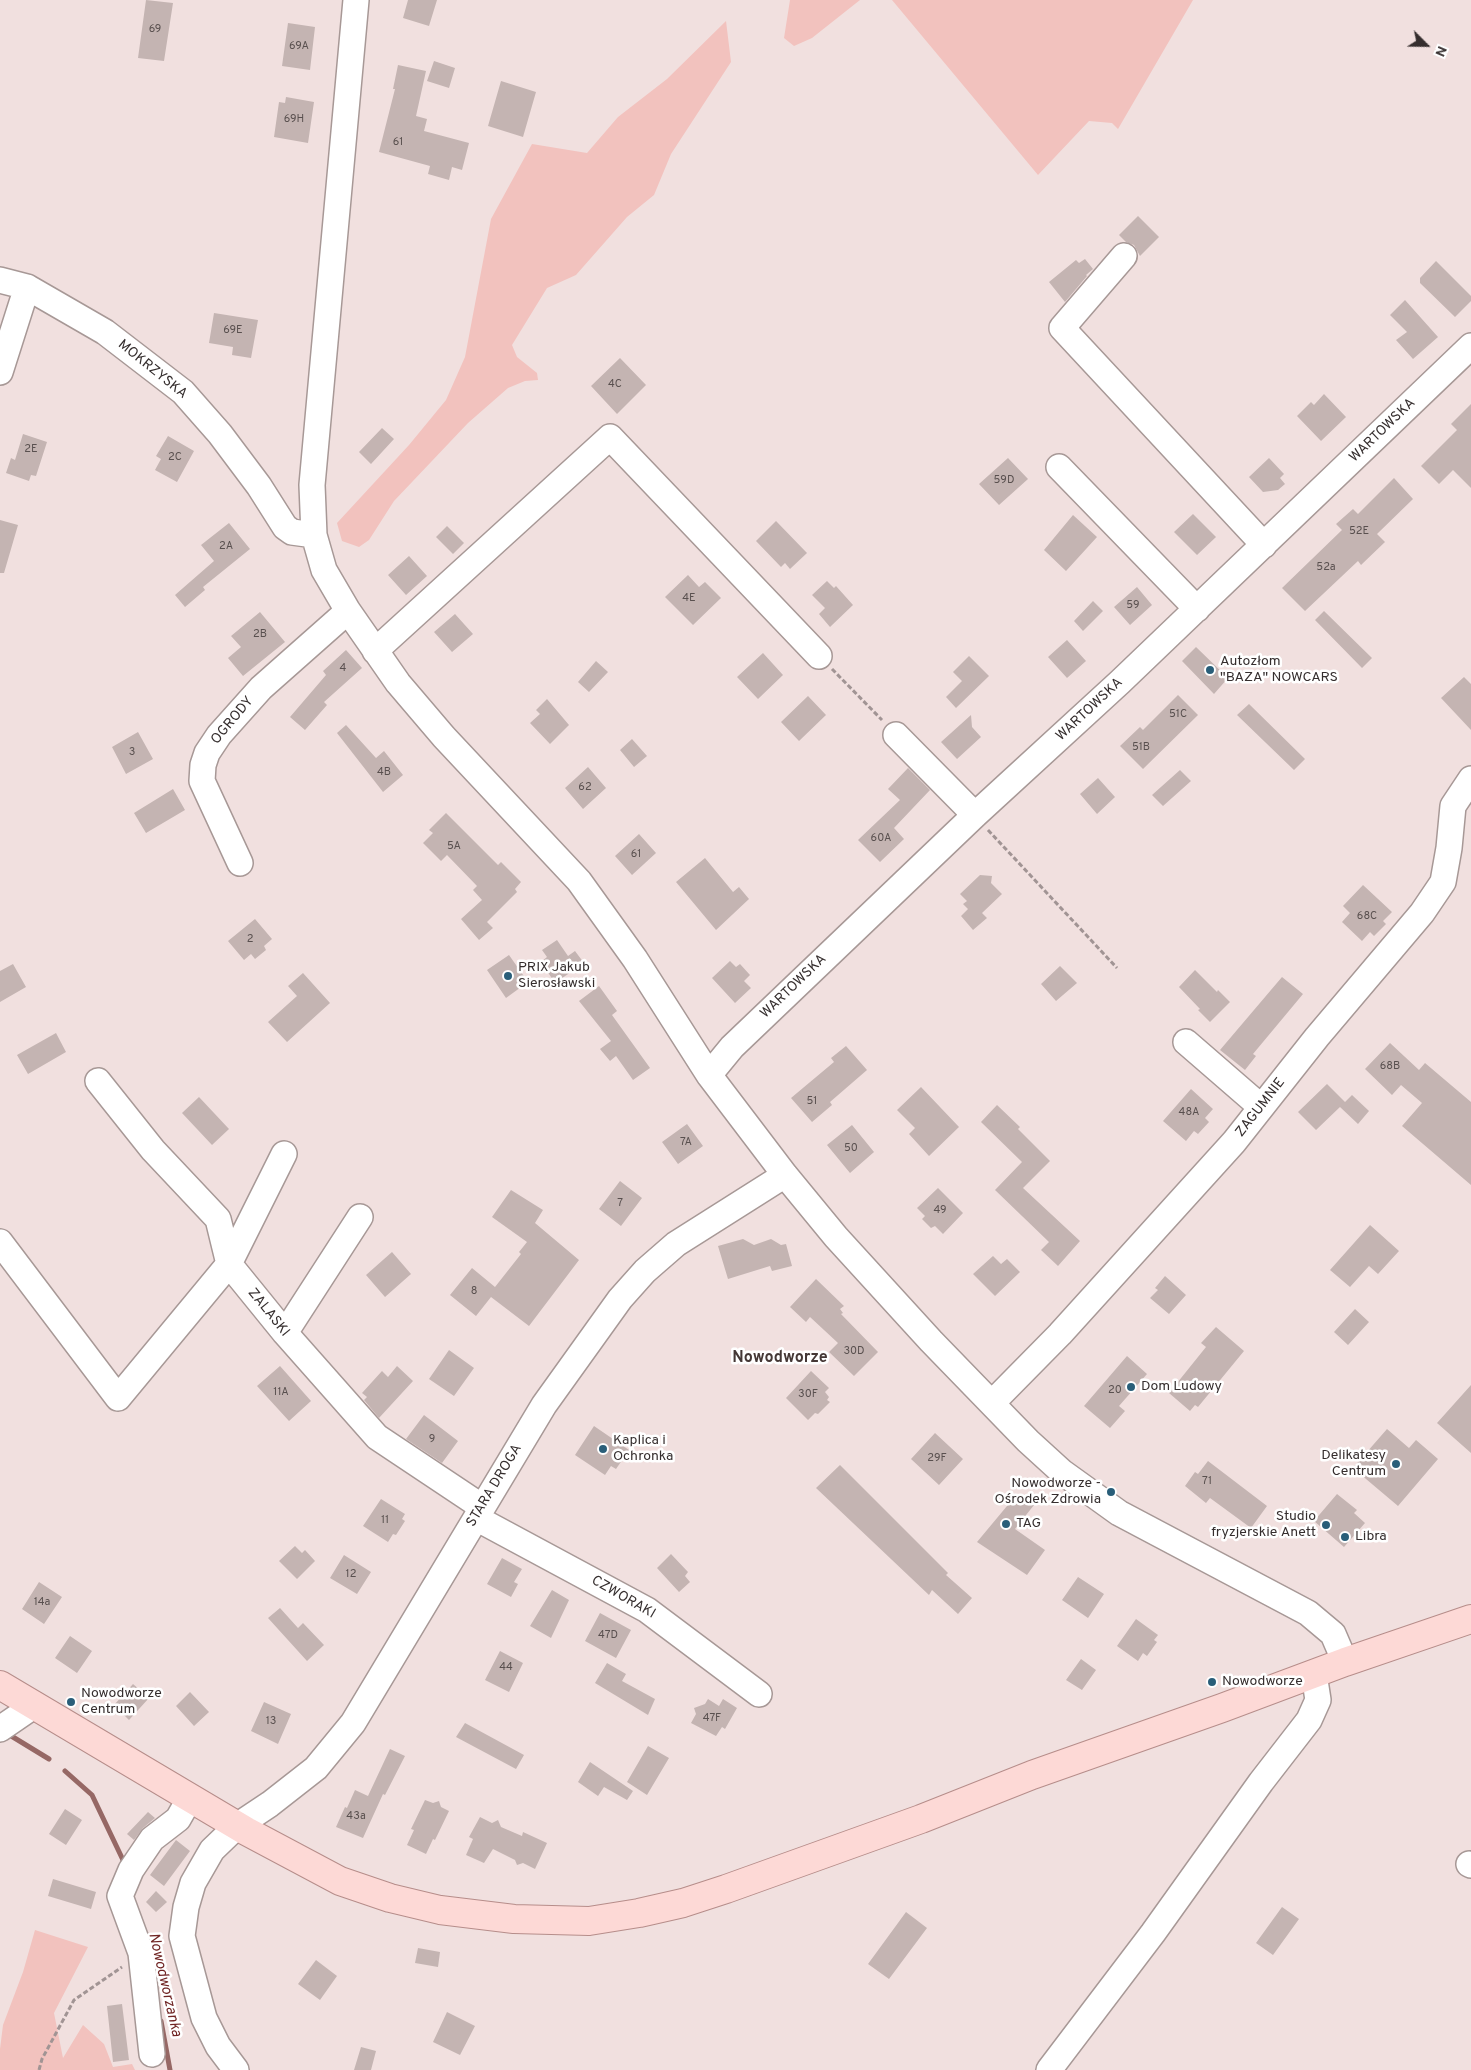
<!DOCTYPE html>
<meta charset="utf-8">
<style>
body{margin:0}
#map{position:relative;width:1471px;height:2070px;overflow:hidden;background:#f1e0df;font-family:Overpass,sans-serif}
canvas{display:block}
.north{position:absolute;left:1401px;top:20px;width:50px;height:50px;-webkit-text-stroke:4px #fff;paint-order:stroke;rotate:113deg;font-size:14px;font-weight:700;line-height:20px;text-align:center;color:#352e2e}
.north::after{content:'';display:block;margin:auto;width:18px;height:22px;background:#352e2e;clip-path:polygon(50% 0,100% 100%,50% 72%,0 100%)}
</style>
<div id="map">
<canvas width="1471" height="2070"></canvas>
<div class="north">N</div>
</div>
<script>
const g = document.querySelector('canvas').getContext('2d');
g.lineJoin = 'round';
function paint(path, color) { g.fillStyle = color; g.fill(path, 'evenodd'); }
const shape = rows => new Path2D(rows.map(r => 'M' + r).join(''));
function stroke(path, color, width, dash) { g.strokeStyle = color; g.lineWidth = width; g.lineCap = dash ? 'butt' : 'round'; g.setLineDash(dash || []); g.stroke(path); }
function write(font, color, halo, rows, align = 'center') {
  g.font = font + ' Overpass,sans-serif'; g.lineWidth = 5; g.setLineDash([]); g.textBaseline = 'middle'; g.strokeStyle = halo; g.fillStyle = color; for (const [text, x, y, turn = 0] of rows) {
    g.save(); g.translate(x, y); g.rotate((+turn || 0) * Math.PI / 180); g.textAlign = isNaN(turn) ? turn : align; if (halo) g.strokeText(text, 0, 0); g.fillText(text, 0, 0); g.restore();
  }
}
const green = shape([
 [790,0,860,0,812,38,794,46,784,38],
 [892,0,1193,0,1118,129,1112,123,1089,121,1038,175],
 [726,21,731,62,671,154,654,195,627,217,576,275,547,288,512,345,517,357,537,373,538,380,525,381,508,388,468,423,394,501,369,540,359,547,342,541,337,523,409,445,446,400,465,357,491,219,532,144,587,153,618,117,667,79],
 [35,1930,88,1947,54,2013,63,2058,83,2025,104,2044,113,2067,132,2064,135,2070,0,2070,0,2049,3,2025,23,1972]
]);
const stream = shape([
 [8,1734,49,1759],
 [65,1771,92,1795,123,1860,122,1866],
 [161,2021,170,2070]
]);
const building = shape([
 [146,0,173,3,164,61,138,58],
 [408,0,437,0,429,26,403,18],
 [288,23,315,27,310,70,282,66],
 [434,61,455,68,449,88,427,81],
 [398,65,426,71,416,116,427,119,424,131,469,143,462,170,452,167,449,180,428,174,430,166,379,152,395,89,393,89],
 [501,81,536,92,523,137,488,126],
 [286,97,314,102,308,143,274,137,279,102,285,103],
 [1138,216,1159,237,1140,256,1134,245,1126,242,1119,235],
 [1085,259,1093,269,1086,275,1087,276,1065,302,1049,282,1076,260,1079,263],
 [1436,261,1471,296,1471,301,1455,317,1420,283,1420,278],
 [1405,300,1438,337,1413,359,1396,340,1407,332,1390,315],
 [214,313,258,320,251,358,232,355,233,347,209,343],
 [620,358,646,385,617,414,591,386],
 [1324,394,1346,417,1321,441,1297,416,1311,402,1314,405],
 [1471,404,1471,488,1453,470,1439,484,1421,466,1457,430,1451,424],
 [382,428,394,439,371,464,359,452],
 [23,434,47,442,36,476,31,475,29,481,6,473,11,458,15,460],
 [168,436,194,451,177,482,155,470,161,459,156,456],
 [1008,458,1028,479,999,505,979,484],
 [1269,458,1284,474,1280,478,1285,484,1278,490,1263,492,1249,477],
 [1394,478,1413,499,1377,534,1385,542,1361,565,1358,561,1305,611,1282,588,1342,530,1336,524,1353,509,1358,514],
 [1193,514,1216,537,1197,555,1174,532],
 [1073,515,1097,537,1066,571,1044,550],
 [0,520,18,525,4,573,0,573],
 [776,521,807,553,790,569,785,563,781,567,756,541],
 [229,523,250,549,203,587,205,590,185,607,175,595,214,561,201,545],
 [447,526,464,543,453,554,436,537],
 [409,556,427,576,406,595,388,575],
 [688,575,699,587,705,582,721,598,693,625,665,597],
 [827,581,834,588,836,586,853,605,830,627,819,614,825,608,812,595],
 [1137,587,1152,605,1130,625,1114,607],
 [1093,601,1103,611,1083,631,1074,621],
 [1324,611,1372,658,1362,668,1315,620],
 [260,612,285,642,243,676,228,658,241,647,231,636],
 [455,614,473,634,452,652,434,632],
 [1067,640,1086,661,1067,678,1048,657],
 [1196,647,1228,678,1214,694,1182,661],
 [346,650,362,668,324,702,327,705,305,730,290,717,326,675,323,671],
 [763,653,783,675,758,699,737,677],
 [969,656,989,676,956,708,946,697,962,681,953,672],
 [596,661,608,672,589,692,578,682],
 [1464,677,1471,684,1471,730,1441,698],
 [1178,695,1198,715,1143,769,1120,746,1140,727,1143,730],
 [808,696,826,715,799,741,781,722],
 [547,699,569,725,550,744,530,723,540,714,536,710],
 [1249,704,1305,759,1294,770,1237,715],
 [971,715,972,727,981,737,957,759,941,742],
 [346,725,376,758,384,751,403,775,383,792,337,733],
 [138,732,153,759,126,774,112,747],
 [632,739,647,756,634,767,620,750],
 [588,767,606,788,583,809,565,788],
 [908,768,930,790,894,828,904,839,880,862,858,840,900,800,888,789],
 [1180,770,1191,781,1163,806,1152,795],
 [1098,778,1115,797,1097,814,1080,794],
 [173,789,185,810,146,833,134,813],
 [446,813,498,865,501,862,521,882,515,889,517,892,487,922,493,928,479,940,461,919,482,900,473,890,477,886,447,855,441,861,423,843,433,833,429,830],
 [639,834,656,853,632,875,615,856],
 [705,858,733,892,739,887,749,899,716,930,676,882],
 [980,875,992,876,991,883,1002,894,982,913,987,918,973,930,961,916,968,909,963,904,967,901,960,894],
 [1363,885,1392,912,1383,921,1386,924,1374,936,1370,932,1362,941,1342,922,1350,913,1343,906],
 [255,919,272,939,264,946,266,950,255,959,251,954,244,960,228,941],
 [557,940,568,956,575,951,584,963,555,983,541,962,547,957,542,950],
 [509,955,528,982,506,998,487,970],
 [730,961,736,967,740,964,750,975,744,981,751,988,735,1003,712,978],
 [13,964,26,987,0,1002,0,971],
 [1060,966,1077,983,1056,1001,1041,984],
 [1195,970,1217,992,1218,990,1230,1002,1210,1022,1198,1010,1200,1009,1179,987],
 [303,973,330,1003,287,1042,268,1022,297,996,288,986],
 [1282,977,1303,994,1253,1054,1256,1056,1245,1070,1220,1050],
 [599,986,617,1011,612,1015,650,1068,633,1080,616,1056,610,1061,600,1049,611,1041,579,1001],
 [56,1033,66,1052,28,1074,17,1055],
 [1390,1043,1419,1070,1425,1063,1471,1102,1471,1185,1402,1126,1422,1103,1401,1085,1392,1095,1365,1069],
 [846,1046,867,1070,830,1102,832,1105,812,1122,791,1098,834,1062,831,1058],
 [1327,1084,1345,1102,1352,1095,1369,1111,1358,1124,1340,1107,1316,1130,1298,1112],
 [921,1087,959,1127,929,1156,909,1134,915,1128,897,1110],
 [1191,1089,1213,1109,1205,1118,1209,1122,1198,1134,1194,1131,1186,1141,1163,1121],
 [199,1097,229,1129,212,1145,182,1113],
 [997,1105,1020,1127,1018,1129,1050,1161,1023,1188,1080,1241,1058,1266,1041,1250,1049,1242,995,1190,1022,1162,981,1122],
 [687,1124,703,1146,678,1164,662,1142],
 [852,1125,874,1152,850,1173,827,1145],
 [620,1181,642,1198,621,1226,599,1209],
 [938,1188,963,1213,943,1234,935,1226,931,1228,922,1219,925,1216,917,1208],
 [511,1190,543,1210,535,1223,579,1260,529,1326,491,1297,476,1316,450,1295,472,1268,495,1287,521,1254,519,1252,527,1242,492,1217],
 [1370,1225,1399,1251,1378,1274,1369,1266,1350,1287,1330,1270],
 [743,1239,754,1245,771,1239,781,1245,786,1244,792,1266,772,1271,770,1266,728,1279,718,1246],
 [392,1252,411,1274,385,1297,366,1275],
 [993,1256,1001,1264,1007,1259,1020,1272,995,1296,973,1274],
 [1165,1276,1186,1295,1169,1314,1150,1298,1158,1290,1155,1288],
 [816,1279,844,1306,840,1309,843,1313,841,1314,878,1352,854,1376,829,1352,838,1343,810,1317,806,1322,790,1307],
 [1355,1309,1369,1322,1348,1345,1334,1332],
 [1216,1327,1244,1351,1198,1407,1195,1405,1190,1411,1169,1393,1206,1347,1201,1343],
 [449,1350,474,1368,454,1396,429,1379],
 [1127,1356,1147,1374,1119,1406,1125,1411,1110,1428,1084,1406],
 [280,1366,311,1401,289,1421,257,1386],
 [397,1366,413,1381,379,1418,364,1400,367,1397,362,1393,382,1371,388,1377],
 [811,1371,829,1388,825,1392,829,1397,827,1400,830,1402,818,1414,815,1413,808,1420,786,1398],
 [1471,1385,1471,1453,1437,1423],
 [424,1415,458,1441,442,1463,406,1439],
 [594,1426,629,1450,616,1469,611,1466,605,1475,575,1455],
 [1387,1429,1409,1448,1416,1440,1438,1459,1398,1506,1353,1468],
 [935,1433,963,1459,939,1485,911,1459],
 [1208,1461,1267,1506,1251,1528,1210,1498,1206,1503,1185,1486,1195,1472,1198,1474],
 [840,1465,948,1573,946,1575,972,1598,958,1614,932,1590,929,1595,816,1488],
 [1017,1494,1034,1505,1015,1529,1045,1550,1027,1575,977,1542],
 [1337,1494,1357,1510,1354,1513,1365,1523,1344,1547,1314,1521],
 [381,1499,405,1514,402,1519,405,1521,396,1535,393,1534,388,1542,363,1526],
 [295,1546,302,1553,305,1550,315,1561,297,1579,279,1561],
 [671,1554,688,1572,685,1576,690,1582,679,1592,657,1568],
 [344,1555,371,1572,357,1594,330,1578],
 [502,1558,522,1569,514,1582,518,1584,511,1597,487,1584],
 [1078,1577,1104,1594,1088,1618,1062,1600],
 [39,1582,62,1597,44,1624,22,1609],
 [552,1590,569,1600,551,1638,530,1626],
 [280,1608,298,1628,303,1623,324,1645,307,1661,268,1618],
 [600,1613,631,1630,616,1658,585,1641],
 [1136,1619,1158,1635,1154,1640,1157,1642,1147,1656,1143,1653,1138,1661,1117,1646],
 [70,1636,92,1651,77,1673,55,1658],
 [500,1651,523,1663,509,1692,485,1680],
 [1081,1659,1096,1670,1082,1690,1066,1680],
 [607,1663,626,1674,622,1681,655,1699,648,1715,595,1683],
 [133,1684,149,1698,129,1720,114,1705],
 [190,1692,209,1712,194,1726,176,1706],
 [708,1699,719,1706,723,1699,737,1708,725,1729,722,1727,716,1736,691,1723,696,1714,694,1708,705,1704],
 [264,1702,291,1714,278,1744,251,1731],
 [465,1723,524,1755,516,1769,456,1737],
 [648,1746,669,1758,647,1795,627,1782],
 [390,1749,405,1756,385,1795,383,1794,363,1838,336,1827,345,1807,347,1808,355,1790,368,1796],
 [590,1762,633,1791,627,1800,604,1787,598,1796,578,1782],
 [425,1800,433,1803,439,1801,441,1807,449,1811,435,1840,433,1839,426,1854,407,1845,414,1830,411,1829],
 [65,1809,82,1820,66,1845,49,1834],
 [148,1812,155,1818,143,1828,134,1840,127,1834],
 [480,1817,492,1823,498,1820,501,1827,522,1836,523,1832,547,1843,535,1869,523,1863,517,1865,515,1860,493,1849,484,1863,466,1855,473,1839,469,1837],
 [176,1840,190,1851,164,1886,150,1875],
 [53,1879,96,1892,91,1909,48,1896],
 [156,1891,167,1902,156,1912,146,1902],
 [1282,1907,1299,1919,1273,1955,1256,1943],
 [906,1912,927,1928,889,1979,868,1964],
 [418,1948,440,1952,438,1967,415,1963],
 [316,1960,337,1976,320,2000,298,1984],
 [122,2004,129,2060,113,2062,107,2006],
 [447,2012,475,2026,460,2055,433,2042],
 [361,2047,376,2051,371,2070,354,2070]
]);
const path = shape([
 [832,669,882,720],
 [988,830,1117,968],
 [39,2070,42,2059,74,2000,122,1967]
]);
const minor = shape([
 [356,0,312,485,314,535,324,570,348,611,398,683,444,737,579,881,635,959,709,1075,785,1175,836,1237,931,1341,1028,1441,1062,1472,1119,1513,1308,1613,1333,1634,1345,1662],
 [1124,256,1062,328,1264,545],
 [0,280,27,287,105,332,183,392,220,434,259,486,285,527,292,532,314,535],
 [0,372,27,287],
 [1059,467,1197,609],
 [375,651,610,437,819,656],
 [896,735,975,815],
 [240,863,202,781,203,765,207,753,219,735,261,688,348,611],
 [1186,1042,1261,1107],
 [709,1075,732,1047,975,815,1120,682,1471,346],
 [98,1081,153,1150,218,1219,229,1264,285,1333,377,1437,482,1507],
 [0,1242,118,1398,229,1264,284,1154],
 [285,1333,360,1217],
 [992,1403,1060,1334,1234,1142,1317,1037,1422,913,1443,882,1449,848,1453,806,1471,779],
 [476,1518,647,1610,759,1694],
 [0,1729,35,1705],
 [1469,1864,1471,1865],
 [152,2054,141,1953,120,1896,131,1870,152,1839,178,1819,190,1798],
 [236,2070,218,2046,204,2018,182,1936,186,1907,193,1883,212,1850,237,1826,270,1804,316,1768,353,1723,544,1405,620,1299,645,1271,676,1244,785,1175],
 [1049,2070,1153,1933,1261,1782,1309,1720,1318,1700,1314,1674]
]);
const major = shape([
 [0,1685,246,1831,340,1881,390,1898,440,1910,514,1919,589,1921,639,1913,683,1903,726,1889,921,1819,1032,1775,1222,1708,1345,1662,1471,1619]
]);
const markers = [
 [1210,670,5,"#295e79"],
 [508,976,5,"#295e79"],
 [1131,1387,5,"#295e79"],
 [603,1449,5,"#295e79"],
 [1396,1464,5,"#295e79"],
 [1111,1492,5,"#295e79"],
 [1006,1524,5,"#295e79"],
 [1326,1525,5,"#295e79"],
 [1345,1537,5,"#295e79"],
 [1212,1682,5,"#295e79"],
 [71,1702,5,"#295e79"]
];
const numberNames = [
 ["69",155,30],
 ["69A",299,47],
 ["69H",294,120],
 ["61",398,143],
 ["69E",233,331],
 ["4C",615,385],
 ["2E",31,450],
 ["2C",175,458],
 ["59D",1004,481],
 ["52E",1359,532],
 ["2A",226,547],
 ["52a",1326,568],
 ["4E",689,599],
 ["59",1133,606],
 ["2B",260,635],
 ["4",343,669],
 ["51C",1178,715],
 ["51B",1141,748],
 ["3",132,753],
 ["4B",384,773],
 ["62",585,788],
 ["60A",881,839],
 ["5A",454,847],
 ["61",636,855],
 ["68C",1367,917],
 ["2",250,940],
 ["68B",1390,1067],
 ["51",812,1102],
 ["48A",1189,1113],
 ["7A",686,1143],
 ["50",851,1149],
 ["7",620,1204],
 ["49",940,1211],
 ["8",474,1292],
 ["30D",854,1352],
 ["20",1115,1391],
 ["11A",281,1393],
 ["30F",808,1395],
 ["9",432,1440],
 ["29F",937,1459],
 ["71",1207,1482],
 ["11",385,1521],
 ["12",351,1575],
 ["14a",42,1603],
 ["47D",608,1636],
 ["44",506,1668],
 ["47F",712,1719],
 ["13",271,1722],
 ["43a",356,1817]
];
const streetNames = [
 ["MOKRZYSKA",152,370,39],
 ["WARTOWSKA",1383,431,-44],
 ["WARTOWSKA",1090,710,-43],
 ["OGRODY",233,721,-50],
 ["WARTOWSKA",794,987,-44],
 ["ZAGUMNIE",1261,1108,-52],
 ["ZALASKI",268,1313,51],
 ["STARA DROGA",495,1486,-59],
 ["CZWORAKI",623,1598,30]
];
const poiNames = [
 ["Autozłom",1220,662],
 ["\"BAZA\" NOWCARS",1220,678],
 ["PRIX Jakub",518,968],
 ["Sierosławski",518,984],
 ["Dom Ludowy",1141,1387],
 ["Kaplica i",613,1441],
 ["Ochronka",613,1457],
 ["Delikatesy",1386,1456,"right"],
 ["Centrum",1386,1472,"right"],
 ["Nowodworze -",1101,1484,"right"],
 ["Ośrodek Zdrowia",1101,1500,"right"],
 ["Studio",1316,1517,"right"],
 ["fryzjerskie Anett",1316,1533,"right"],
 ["TAG",1016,1524],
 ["Libra",1355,1537],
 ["Nowodworze",1222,1682],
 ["Nowodworze",81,1694],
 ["Centrum",81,1710]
];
const waterNames = [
 ["Nowodworzanka",164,1985,77]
];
const quarterNames = [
 ["Nowodworze",780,1359]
];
paint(green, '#f2c2be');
stroke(stream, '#966865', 5);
paint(building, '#c4b4b2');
stroke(minor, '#a79896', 28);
stroke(major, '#b68d8a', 30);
stroke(path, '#a19494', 3, [5, 2.5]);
stroke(minor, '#fff', 25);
stroke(major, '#fdd9d6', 28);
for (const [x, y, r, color] of markers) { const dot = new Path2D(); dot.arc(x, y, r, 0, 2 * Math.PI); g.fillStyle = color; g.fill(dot); stroke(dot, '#fff', 2); }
write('11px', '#59504f', null, numberNames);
write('14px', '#352e2e', '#fff', streetNames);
write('14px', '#352e2e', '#fff', poiNames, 'left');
write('italic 15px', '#702524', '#fff', waterNames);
write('bold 16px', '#453836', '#fff', quarterNames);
</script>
